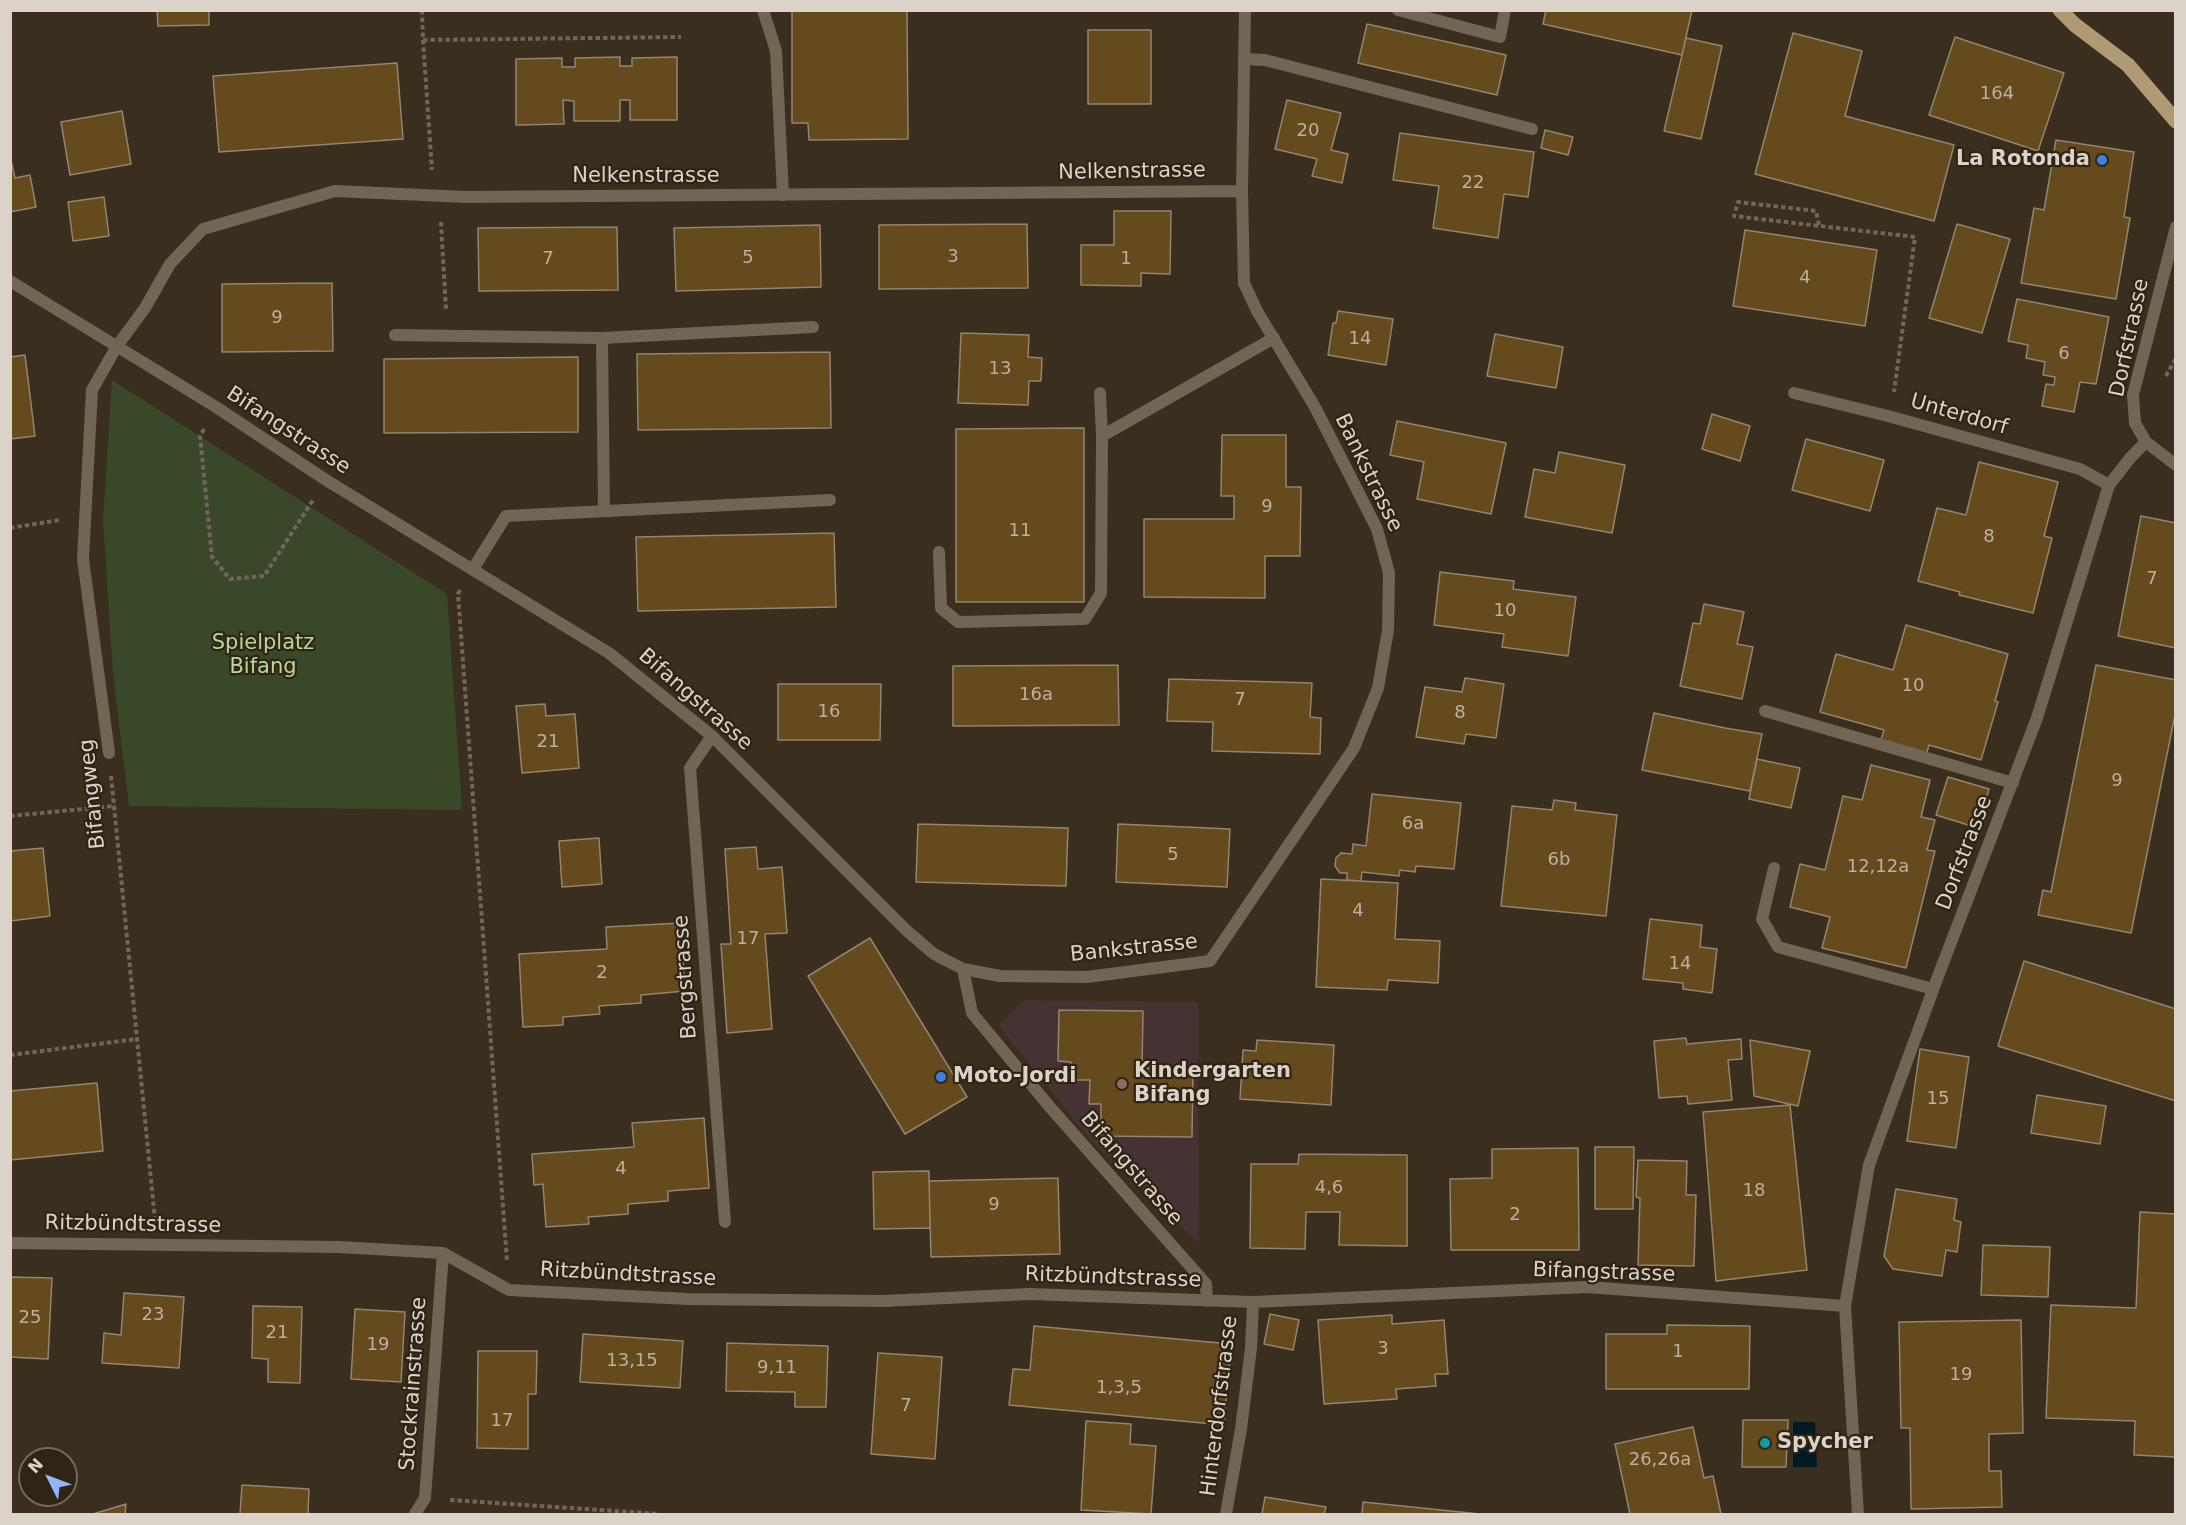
<!DOCTYPE html>
<meta charset="utf-8">
<style>
body{margin:0}
#map{position:relative;width:2186px;height:1525px;overflow:hidden;background:#3a2e1e;font-family:"DejaVu Sans",sans-serif}
canvas{display:block}
.frame{position:absolute;inset:0;border:12px solid #dbd3c9;pointer-events:none}
.north{position:absolute;left:18px;top:1447px;width:60px;height:60px;box-sizing:border-box;background:#302414;border:2px solid #746a5c;border-radius:50%;rotate:312deg;font-size:16px;font-weight:700;line-height:24px;text-align:center;color:#dbd3c9}
.north::after{content:'';display:block;margin:auto;width:21px;height:27px;background:#92b7fd;clip-path:polygon(50% 0,100% 100%,50% 72%,0 100%)}
</style>
<div id="map">
<canvas width="2186" height="1525"></canvas>
<div class="frame"></div>
<div class="north">N</div>
</div>
<script>
const g = document.querySelector('canvas').getContext('2d');
g.lineJoin = 'round';
function paint(path, color) { g.fillStyle = color; g.fill(path, 'evenodd'); }
const shape = rows => new Path2D(rows.map(r => 'M' + r).join(''));
function stroke(path, color, width, dash) { g.strokeStyle = color; g.lineWidth = width; g.lineCap = dash ? 'butt' : 'round'; g.setLineDash(dash || []); g.stroke(path); }
function write(font, color, halo, rows, align = 'center') {
  g.font = font + ' "DejaVu Sans",sans-serif'; g.lineWidth = 4.5; g.setLineDash([]); g.textBaseline = 'middle'; g.strokeStyle = halo; g.fillStyle = color; for (const [text, x, y, turn = 0] of rows) {
    g.save(); g.translate(x, y); g.rotate((+turn || 0) * Math.PI / 180); g.textAlign = isNaN(turn) ? turn : align; if (halo) g.strokeText(text, 0, 0); g.fillText(text, 0, 0); g.restore();
  }
}
const education = shape([
 [1025,1000,1198,1002,1199,1243,1092,1142,999,1026]
]);
const green = shape([
 [112,380,447,594,462,810,129,806,113,674,103,520]
]);
const water = shape([
 [1793,1422,1815,1422,1817,1467,1793,1467]
]);
const building = shape([
 [157,10,209,10,209,25,158,26,157,10],
 [792,10,907,10,908,139,809,140,808,123,792,123,792,10],
 [1546,10,1692,10,1682,55,1543,24,1546,10],
 [1367,24,1506,55,1497,95,1358,63,1367,24],
 [1088,30,1151,30,1151,104,1088,104,1088,30],
 [1793,33,1862,51,1845,116,1954,145,1934,221,1755,174,1793,33],
 [1955,37,2064,73,2038,151,1929,115,1955,37],
 [1686,38,1722,46,1701,139,1664,131,1686,38],
 [620,57,620,66,632,66,632,58,677,57,677,120,630,120,630,100,620,100,620,121,574,121,574,101,563,100,564,124,516,125,516,59,562,58,562,67,575,67,575,58,620,57],
 [397,63,403,139,219,152,213,76,397,63],
 [1287,100,1341,113,1331,150,1348,154,1342,183,1312,176,1317,159,1275,149,1287,100],
 [122,111,131,164,70,175,61,122,122,111],
 [1545,130,1573,137,1568,155,1541,148,1545,130],
 [1400,133,1534,152,1528,197,1504,194,1498,238,1433,228,1439,186,1393,180,1400,133],
 [2056,140,2134,152,2124,217,2130,218,2116,299,2021,283,2034,208,2044,210,2056,140],
 [10,156,15,178,30,175,36,207,10,212,10,156],
 [104,197,109,236,73,241,68,202,104,197],
 [1114,211,1171,211,1170,274,1141,273,1141,286,1081,285,1081,245,1114,245,1114,211],
 [1027,224,1028,288,879,289,879,225,1027,224],
 [1957,224,2010,239,1982,333,1929,318,1957,224],
 [820,225,821,287,676,291,674,228,820,225],
 [617,227,618,290,479,291,478,228,617,227],
 [1745,230,1877,250,1865,326,1733,306,1745,230],
 [332,283,333,351,222,352,222,284,332,283],
 [2017,299,2109,317,2096,384,2080,382,2074,412,2042,406,2046,384,2054,385,2055,377,2043,375,2045,362,2026,358,2028,345,2008,341,2017,299],
 [1338,311,1393,319,1386,365,1328,355,1333,323,1336,323,1338,311],
 [961,333,1029,335,1028,357,1042,358,1041,381,1029,381,1028,405,958,403,961,333],
 [1495,334,1563,347,1556,388,1487,376,1495,334],
 [830,352,831,428,638,430,637,354,830,352],
 [25,355,35,436,10,439,10,357,25,355],
 [578,357,578,432,384,433,384,359,578,357],
 [1712,414,1750,426,1740,461,1702,449,1712,414],
 [1397,421,1506,443,1491,514,1417,499,1424,462,1390,455,1397,421],
 [1084,428,1084,602,956,602,956,429,1084,428],
 [1222,435,1286,435,1286,487,1301,487,1300,556,1265,556,1265,598,1144,597,1144,519,1234,519,1234,496,1221,496,1222,435],
 [1806,439,1884,460,1870,511,1792,490,1806,439],
 [1559,452,1625,465,1612,533,1525,517,1534,469,1555,473,1559,452],
 [1979,462,2058,482,2044,536,2052,538,2033,613,1959,595,1960,592,1918,581,1937,508,1966,515,1979,462],
 [2141,516,2176,523,2176,648,2118,636,2141,516],
 [834,533,836,607,638,611,636,537,834,533],
 [1440,572,1514,581,1513,589,1576,597,1568,656,1502,647,1504,634,1434,625,1440,572],
 [1704,604,1744,612,1737,644,1753,647,1742,699,1680,686,1693,623,1700,624,1704,604],
 [1906,625,2008,654,1995,701,1998,702,1981,760,1929,745,1926,756,1880,743,1884,730,1820,712,1836,654,1893,670,1906,625],
 [1118,665,1119,725,953,726,953,666,1118,665],
 [2096,665,2176,680,2176,710,2131,933,2038,915,2043,890,2051,892,2096,665],
 [1465,678,1504,684,1496,738,1466,734,1464,744,1416,737,1425,687,1462,692,1465,678],
 [1169,679,1312,683,1310,717,1321,718,1320,754,1212,751,1213,722,1167,721,1169,679],
 [778,684,881,684,880,740,778,740,778,684],
 [545,704,546,716,575,714,579,768,522,773,516,706,545,704],
 [1654,713,1725,728,1762,734,1750,791,1642,770,1654,713],
 [1757,759,1800,768,1791,808,1749,799,1757,759],
 [1871,765,1930,780,1921,817,1935,820,1927,850,1935,851,1906,968,1822,948,1830,917,1790,907,1800,864,1825,870,1843,796,1862,800,1871,765],
 [1948,777,1989,789,1978,828,1936,815,1948,777],
 [1372,794,1461,803,1454,869,1416,866,1415,872,1400,870,1399,876,1362,872,1361,881,1347,880,1347,873,1340,873,1335,866,1336,858,1341,853,1352,854,1353,844,1366,846,1372,794],
 [1554,800,1576,803,1575,810,1617,815,1606,916,1501,906,1512,806,1552,810,1554,800],
 [918,824,1068,828,1066,886,916,882,918,824],
 [1118,824,1230,829,1227,887,1116,882,1118,824],
 [599,838,602,884,562,887,559,841,599,838],
 [756,847,758,869,782,867,787,933,765,934,772,1029,727,1033,721,944,731,944,725,849,756,847],
 [43,848,50,916,10,921,10,851,43,848],
 [1321,879,1398,883,1395,939,1440,941,1438,983,1388,980,1387,990,1316,987,1321,879],
 [1650,919,1702,925,1700,947,1717,949,1712,993,1683,989,1683,983,1643,979,1650,919],
 [681,923,685,991,641,995,641,1003,599,1006,600,1014,563,1017,563,1025,523,1027,519,954,607,949,606,927,681,923],
 [870,938,967,1097,905,1134,808,976,870,938],
 [2024,961,2176,1009,2176,1101,1998,1046,2024,961],
 [1059,1010,1143,1011,1142,1068,1193,1069,1192,1137,1101,1136,1101,1104,1089,1104,1090,1080,1070,1080,1071,1062,1058,1061,1059,1010],
 [1686,1038,1687,1044,1741,1039,1742,1059,1728,1060,1732,1100,1688,1104,1687,1096,1659,1098,1654,1041,1686,1038],
 [1257,1040,1334,1045,1331,1105,1240,1099,1243,1050,1256,1051,1257,1040],
 [1750,1040,1810,1051,1798,1106,1754,1096,1750,1040],
 [1920,1049,1969,1057,1956,1148,1907,1141,1920,1049],
 [97,1083,103,1151,10,1160,10,1091,97,1083],
 [2037,1095,2106,1106,2100,1144,2031,1133,2037,1095],
 [1790,1105,1807,1270,1716,1281,1703,1112,1790,1105],
 [704,1118,709,1188,668,1191,668,1201,628,1204,628,1214,588,1217,589,1224,546,1227,543,1184,534,1185,532,1154,634,1147,632,1123,704,1118],
 [1595,1147,1634,1147,1633,1209,1595,1209,1595,1147],
 [1578,1148,1579,1250,1451,1250,1450,1179,1492,1178,1492,1149,1578,1148],
 [1299,1154,1407,1155,1407,1246,1339,1245,1340,1212,1306,1212,1305,1249,1250,1248,1251,1164,1298,1164,1299,1154],
 [1638,1160,1687,1161,1686,1195,1696,1195,1694,1266,1638,1265,1640,1198,1636,1197,1638,1160],
 [929,1171,930,1228,874,1229,873,1172,929,1171],
 [1058,1178,1060,1254,931,1257,929,1181,1058,1178],
 [1896,1189,1957,1199,1954,1220,1961,1222,1957,1252,1946,1250,1942,1276,1893,1269,1884,1256,1896,1189],
 [2140,1212,2176,1214,2176,1457,2134,1455,2135,1421,2046,1418,2051,1305,2136,1308,2140,1212],
 [1983,1245,2050,1247,2048,1297,1981,1295,1983,1245],
 [10,1277,52,1278,48,1359,10,1357,10,1277],
 [124,1293,184,1297,179,1368,102,1363,104,1333,121,1335,124,1293],
 [253,1306,302,1307,300,1383,268,1382,268,1359,252,1358,253,1306],
 [355,1309,405,1312,401,1382,351,1379,355,1309],
 [1270,1314,1299,1320,1293,1350,1264,1344,1270,1314],
 [1392,1315,1392,1324,1444,1320,1448,1374,1435,1374,1436,1386,1396,1389,1397,1399,1324,1404,1318,1320,1392,1315],
 [2021,1320,2023,1433,1989,1434,1989,1471,2001,1471,2002,1507,1911,1509,1910,1428,1901,1428,1899,1322,2021,1320],
 [1667,1325,1750,1326,1749,1389,1606,1389,1606,1334,1667,1334,1667,1325],
 [1034,1326,1231,1344,1224,1425,1009,1405,1013,1369,1030,1370,1034,1326],
 [583,1334,683,1341,680,1388,580,1382,583,1334],
 [727,1343,828,1346,826,1407,795,1407,795,1392,726,1391,727,1343],
 [478,1351,537,1351,536,1394,528,1394,528,1449,477,1448,478,1351],
 [878,1353,942,1357,935,1459,871,1454,878,1353],
 [1743,1420,1788,1420,1786,1467,1742,1467,1743,1420],
 [1086,1421,1131,1424,1130,1444,1156,1446,1151,1514,1081,1510,1086,1421],
 [1693,1427,1704,1478,1713,1476,1721,1514,1630,1514,1615,1444,1693,1427],
 [242,1485,309,1489,308,1514,240,1514,242,1485],
 [1265,1497,1326,1507,1324,1514,1262,1514,1265,1497],
 [1363,1502,1480,1514,1362,1514,1363,1502],
 [126,1504,125,1514,93,1514,126,1504]
]);
const path = shape([
 [422,10,423,40,432,170],
 [423,40,681,37],
 [441,222,446,310],
 [1819,225,1816,211,1738,202,1734,216,1915,237,1894,392],
 [2166,376,2176,358],
 [204,429,200,436,212,557,230,579,264,576,313,500],
 [10,528,60,520],
 [460,590,458,594,507,1261],
 [111,776,155,1220],
 [10,816,115,806],
 [10,1055,137,1039],
 [450,1500,659,1514]
]);
const lane = shape([
 [763,10,776,51,783,195],
 [1398,10,1500,37,1505,10],
 [1244,59,1265,60,1532,129],
 [395,335,602,338,813,327],
 [602,338,604,511],
 [1102,436,1274,338],
 [939,552,941,608,958,622,1085,619,1101,593,1102,436,1100,393],
 [473,569,506,516,830,500],
 [1765,711,2013,783],
 [1774,868,1762,919,1778,947,1933,989]
]);
const street = shape([
 [10,281,216,407,326,480,609,653,712,736,906,930,934,954,963,969,1000,976,1087,977,1210,961,1354,748,1378,688,1388,630,1389,573,1377,529,1315,407,1257,311,1244,283,1242,191,1245,10],
 [1794,393,1888,416,2080,469,2109,485],
 [2146,442,2176,465],
 [712,736,690,768,725,1222],
 [109,753,83,559,92,390,117,346,145,308,170,264,203,229,335,191,466,197,1242,191],
 [963,969,972,1013,1049,1106,1206,1284,1207,1301],
 [10,1243,339,1247,443,1253,509,1290,688,1299,884,1301,1030,1294,1253,1302,1587,1287,1845,1306],
 [415,1514,425,1498,443,1253],
 [1226,1514,1241,1429,1251,1348,1253,1302],
 [1858,1514,1845,1306,1869,1165,1937,979,2037,718,2109,485,2131,457,2146,442,2135,423,2133,395,2176,227]
]);
const primary = shape([
 [2060,10,2075,25,2128,65,2176,121]
]);
const markers = [
 [2102,160,6,"#3f7fe0"],
 [941,1077,6,"#3f7fe0"],
 [1122,1084,6,"#8d6e63"],
 [1765,1443,6,"#0f9aa8"]
];
const numberNames = [
 ["164",1997,94],
 ["20",1308,131],
 ["22",1473,183],
 ["3",953,257],
 ["5",748,258],
 ["7",548,259],
 ["1",1126,259],
 ["4",1805,278],
 ["9",277,318],
 ["14",1360,339],
 ["6",2064,354],
 ["13",1000,369],
 ["9",1267,507],
 ["11",1020,531],
 ["8",1989,537],
 ["7",2152,579],
 ["10",1505,611],
 ["10",1913,686],
 ["16a",1036,695],
 ["7",1240,700],
 ["16",829,712],
 ["8",1460,713],
 ["21",548,742],
 ["9",2117,781],
 ["6a",1413,824],
 ["5",1173,855],
 ["6b",1559,860],
 ["12,12a",1878,867],
 ["4",1358,911],
 ["17",748,939],
 ["14",1680,964],
 ["2",602,973],
 ["15",1938,1099],
 ["4",621,1169],
 ["4,6",1329,1188],
 ["18",1754,1191],
 ["9",994,1205],
 ["2",1515,1215],
 ["23",153,1315],
 ["25",30,1318],
 ["21",277,1333],
 ["19",378,1345],
 ["3",1383,1349],
 ["1",1678,1352],
 ["13,15",632,1361],
 ["9,11",777,1368],
 ["19",1961,1375],
 ["1,3,5",1119,1388],
 ["7",906,1406],
 ["17",502,1421],
 ["26,26a",1660,1460]
];
const poiNames = [
 ["La Rotonda",2090,160,"right"],
 ["Kindergarten",1134,1072],
 ["Bifang",1134,1096],
 ["Moto-Jordi",953,1077],
 ["Spycher",1777,1443]
];
const streetNames = [
 ["Nelkenstrasse",1132,172,-1],
 ["Nelkenstrasse",646,177],
 ["Dorfstrasse",2130,338,-78],
 ["Unterdorf",1959,415,16],
 ["Bifangstrasse",288,431,33],
 ["Bankstrasse",1368,473,64],
 ["Bifangstrasse",695,700,41],
 ["Bifangweg",93,794,-96],
 ["Dorfstrasse",1965,853,-69],
 ["Bankstrasse",1134,949,-6],
 ["Bergstrasse",686,977,-94],
 ["Bifangstrasse",1131,1169,49],
 ["Ritzbündtstrasse",133,1225,1],
 ["Bifangstrasse",1604,1273,2],
 ["Ritzbündtstrasse",628,1275,3],
 ["Ritzbündtstrasse",1113,1278,2],
 ["Stockrainstrasse",414,1384,-86],
 ["Hinterdorfstrasse",1220,1406,-83]
];
const parkNames = [
 ["Spielplatz",263,644],
 ["Bifang",263,668]
];
paint(education, '#463233');
paint(green, '#394828');
paint(water, '#001a24');
paint(building, '#644a1d');
stroke(building, '#928572', 1.5);
stroke(path, '#716658', 4, [4.5, 3]);
stroke(lane, '#716653', 12);
stroke(street, '#716653', 12);
stroke(primary, '#b09a73', 15);
for (const [x, y, r, color] of markers) { const dot = new Path2D(); dot.arc(x, y, r, 0, 2 * Math.PI); g.fillStyle = color; g.fill(dot); stroke(dot, '#302414', 2); }
write('18px', '#bdb19e', null, numberNames);
write('bold 21px', '#dbd3c9', '#302414', poiNames, 'left');
write('21px', '#dbd3c9', '#302414', streetNames);
write('21px', '#b7d993', '#302414', parkNames);
</script>
